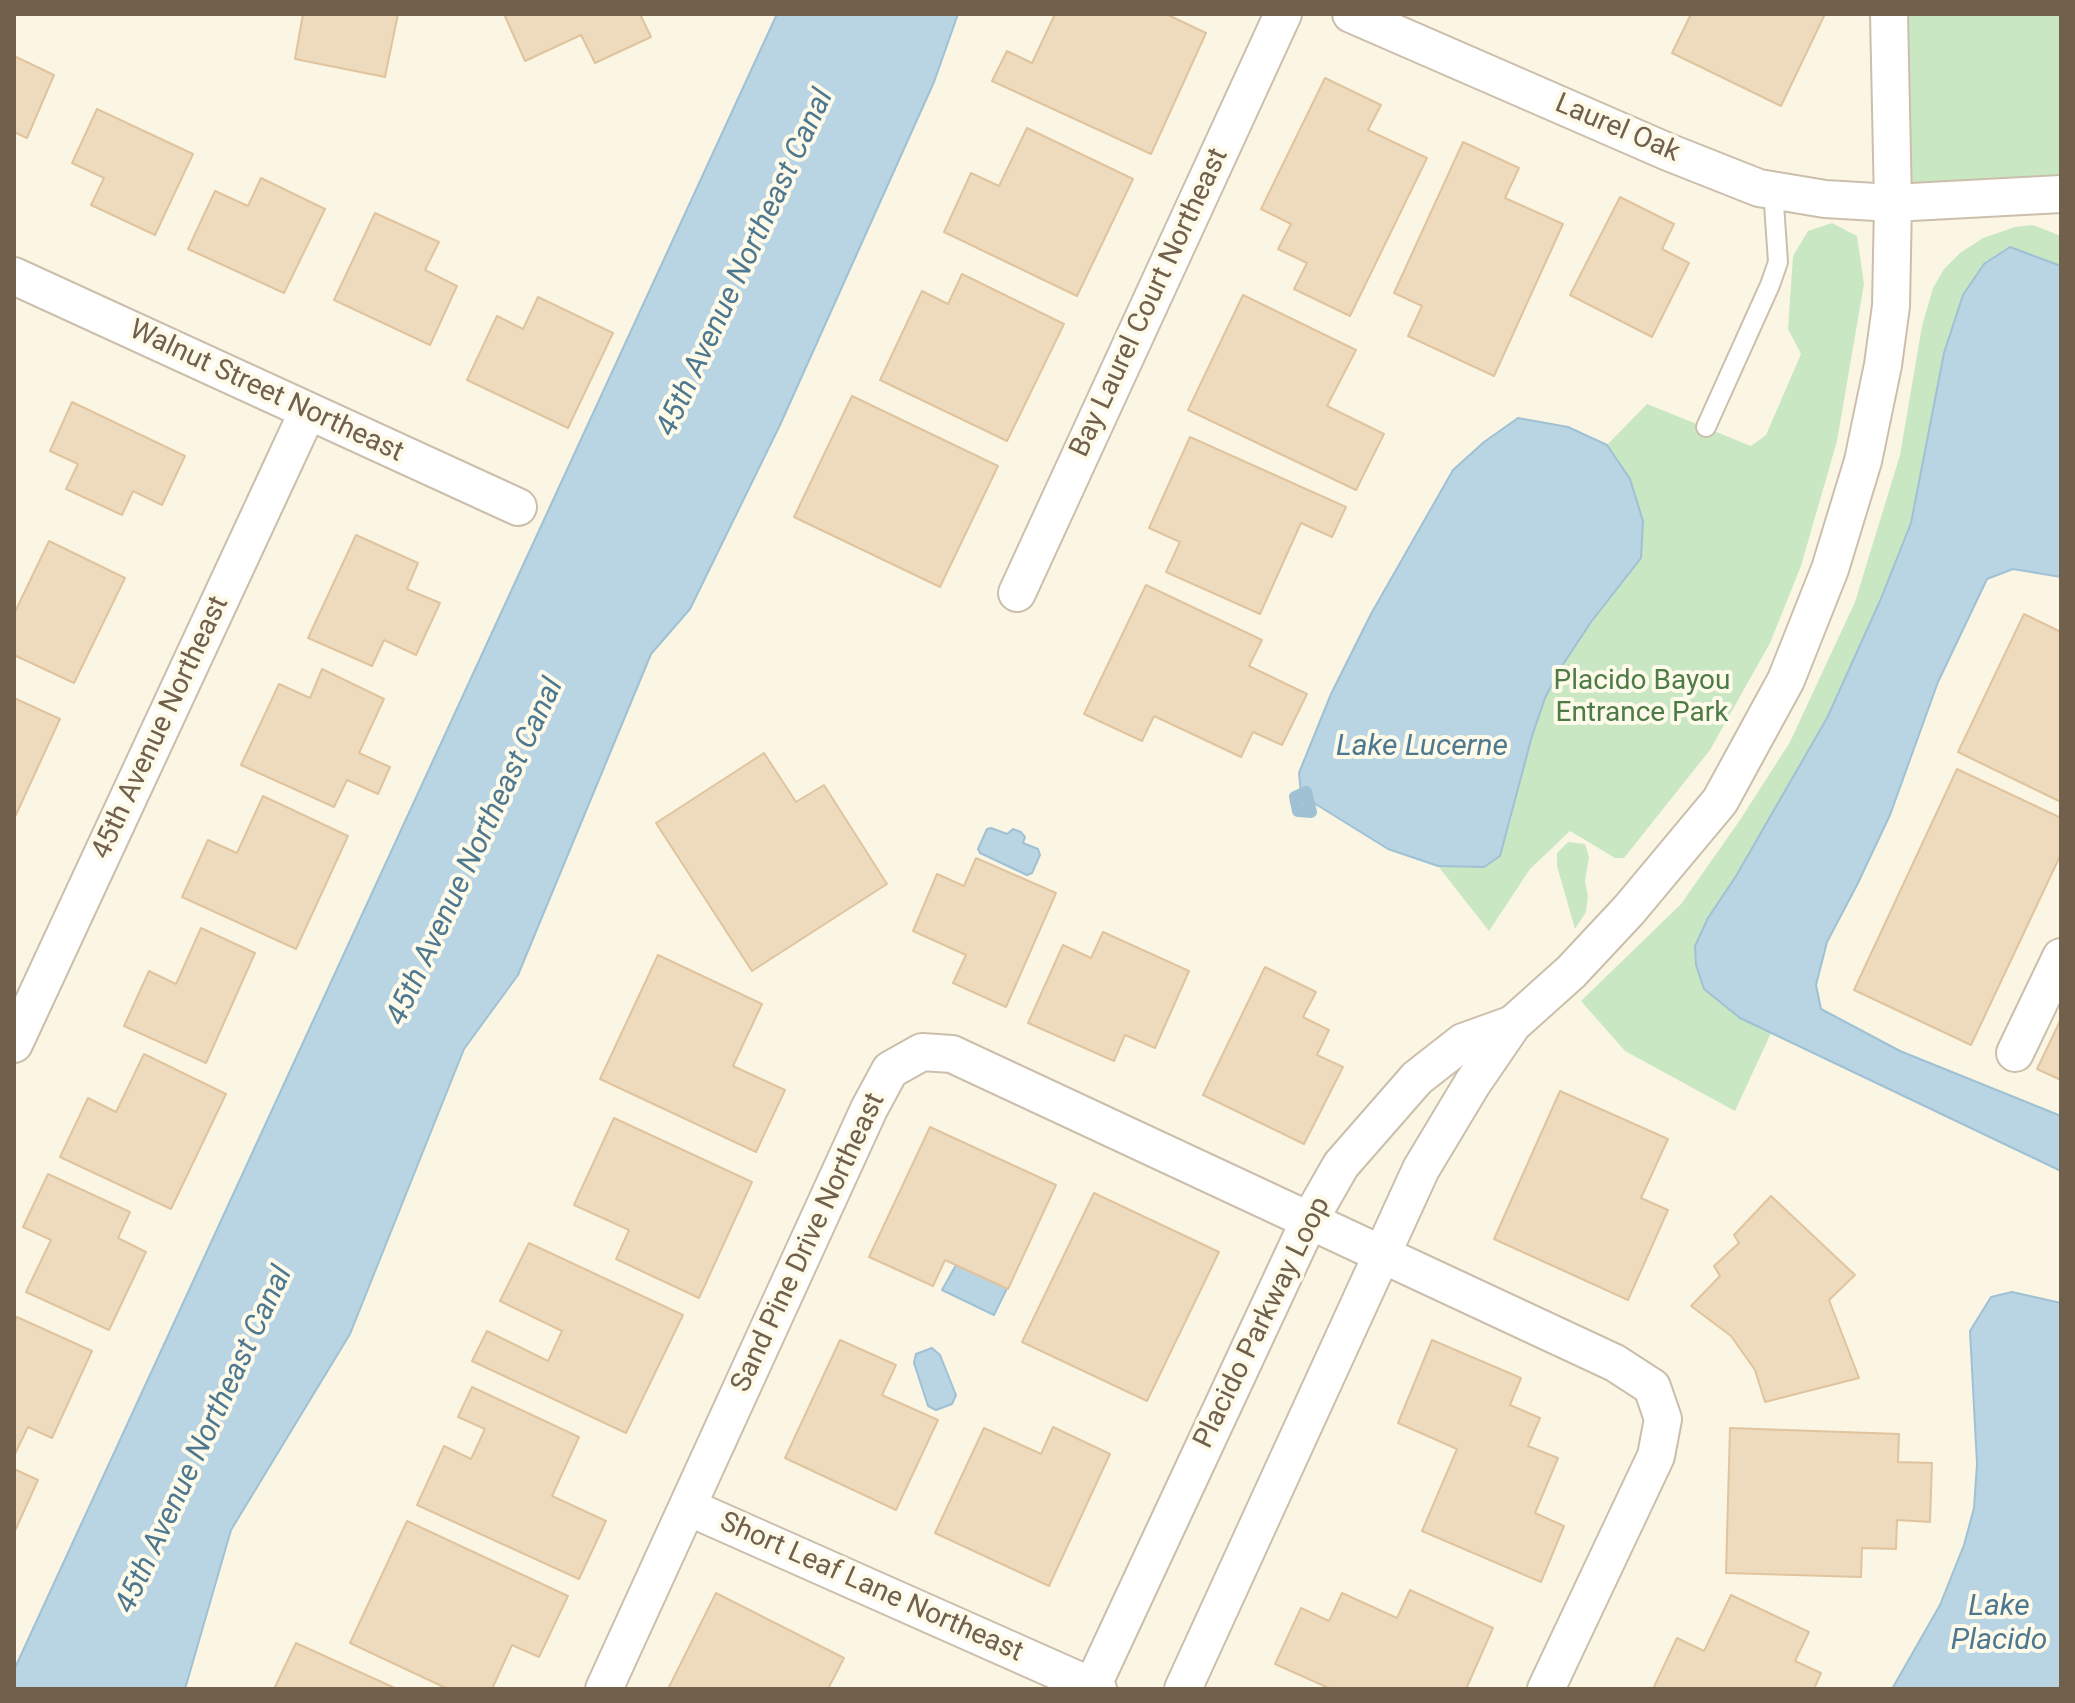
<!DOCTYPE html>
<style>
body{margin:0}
#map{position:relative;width:2075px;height:1703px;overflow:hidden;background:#fbf6e4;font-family:Roboto,sans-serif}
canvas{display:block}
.frame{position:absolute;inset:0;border:16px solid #71604b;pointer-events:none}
</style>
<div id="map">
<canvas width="2075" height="1703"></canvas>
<div class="frame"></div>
</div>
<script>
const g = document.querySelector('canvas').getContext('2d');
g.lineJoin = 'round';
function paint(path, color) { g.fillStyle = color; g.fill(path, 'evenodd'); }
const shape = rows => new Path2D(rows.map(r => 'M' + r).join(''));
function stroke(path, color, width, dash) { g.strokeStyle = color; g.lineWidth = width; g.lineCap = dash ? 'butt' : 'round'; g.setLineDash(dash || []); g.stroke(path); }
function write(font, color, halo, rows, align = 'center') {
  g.font = font + ' Roboto,sans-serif'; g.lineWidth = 8; g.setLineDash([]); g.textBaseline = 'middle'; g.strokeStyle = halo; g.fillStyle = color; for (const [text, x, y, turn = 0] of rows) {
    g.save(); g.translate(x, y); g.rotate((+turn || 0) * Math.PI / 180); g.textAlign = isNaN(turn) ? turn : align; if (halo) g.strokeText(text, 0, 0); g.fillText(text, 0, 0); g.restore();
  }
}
const green = shape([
 [1889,14,2061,14,2061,194,1893,203],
 [1832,223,1857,236,1864,284,1837,441,1801,566,1770,643,1710,750,1624,858,1615,858,1570,831,1530,869,1489,931,1438,866,1484,867,1509,826,1532,736,1545,698,1560,669,1591,622,1641,558,1643,520,1630,479,1607,445,1647,404,1751,446,1766,435,1801,354,1788,329,1793,256,1808,231],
 [2033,225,2061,236,2061,266,2010,247,1944,353,1911,523,1880,601,1827,718,1736,876,1708,918,1740,1018,1771,1033,1735,1111,1625,1051,1581,1001,1681,904,1740,820,1790,742,1855,602,1900,455,1922,326,1933,288,1944,269,1960,253,1983,238,2015,227],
 [1568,842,1585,844,1589,857,1585,881,1588,896,1586,912,1575,929,1557,866,1557,853]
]);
const water = shape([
 [777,14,958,14,934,82,780,425,690,609,651,654,518,975,464,1049,350,1334,231,1530,185,1689,14,1689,14,1670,777,14],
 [2010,247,2061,266,2061,577,2013,569,1987,579,1938,682,1890,815,1857,885,1827,942,1816,985,1821,1009,1900,1051,2061,1116,2061,1171,1740,1018,1704,989,1696,965,1695,946,1708,918,1736,876,1827,718,1880,601,1911,523,1944,353,1963,295,1984,264,2010,247],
 [1518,418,1568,427,1607,445,1630,479,1643,521,1641,558,1591,622,1560,669,1545,698,1532,736,1500,856,1484,867,1438,866,1388,849,1301,795,1299,773,1331,694,1371,614,1453,470,1484,442,1518,418],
 [991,828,1007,834,1013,829,1021,832,1025,837,1023,843,1038,849,1040,855,1032,873,1027,875,980,853,978,849,987,829,991,828],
 [969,1259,1016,1270,994,1315,942,1290,956,1265,969,1259],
 [2012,1292,2061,1303,2061,1689,1892,1689,1940,1605,1964,1545,1974,1508,1977,1464,1970,1331,1991,1297,2012,1292],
 [932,1348,940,1355,956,1395,952,1404,936,1410,928,1406,914,1363,916,1354,932,1348]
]);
const stream = shape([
 [1306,792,1311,812,1298,811,1295,797,1306,792]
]);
const building = shape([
 [303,14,398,14,385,77,295,59,303,14],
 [504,14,640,14,651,37,595,63,581,35,525,61,504,14],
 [1055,14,1166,14,1206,33,1151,154,992,81,1007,51,1032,63,1055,14],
 [1691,14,1825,14,1781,106,1672,53,1691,14],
 [14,56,54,75,27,138,14,132,14,56],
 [1325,78,1381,105,1368,130,1427,158,1350,316,1294,289,1307,263,1278,249,1291,224,1261,209,1325,78],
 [97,109,193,154,155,235,91,205,104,178,72,163,97,109],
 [1027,128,1133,179,1077,296,944,232,971,173,999,186,1027,128],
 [1463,142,1519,168,1505,198,1563,224,1494,376,1408,336,1422,306,1394,293,1463,142],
 [261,178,325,209,284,293,188,249,215,191,248,206,261,178],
 [1620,197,1674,224,1662,249,1689,263,1652,337,1570,295,1620,197],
 [375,213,439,242,425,270,457,286,430,345,334,300,375,213],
 [962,274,1064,324,1007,441,880,380,922,291,948,304,962,274],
 [1243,295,1356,350,1327,406,1384,434,1356,490,1188,410,1243,295],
 [538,297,613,333,568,428,467,380,497,316,523,329,538,297],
 [852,396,998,466,940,587,794,517,852,396],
 [72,402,185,456,162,505,133,491,122,515,66,489,78,464,50,451,72,402],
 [1190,437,1346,507,1332,537,1301,523,1260,614,1166,572,1180,542,1149,528,1190,437],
 [356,535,418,563,407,589,440,603,416,655,384,640,372,666,308,638,356,535],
 [49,541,125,578,74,683,14,655,14,614,49,541],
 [1146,585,1262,640,1249,666,1307,694,1282,745,1253,732,1241,757,1154,716,1142,741,1084,714,1146,585],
 [2024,614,2061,632,2061,802,1958,752,2024,614],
 [322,669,384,699,359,753,390,767,378,794,347,780,334,807,241,765,279,684,310,698,322,669],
 [14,698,60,719,14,819,14,698],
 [764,753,796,802,824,785,887,884,752,971,656,823,764,753],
 [1957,769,2061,818,2061,854,1971,1045,1854,990,1957,769],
 [263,796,348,836,296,949,182,897,208,840,237,853,263,796],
 [976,858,1056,893,1006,1007,953,983,966,955,913,931,937,874,964,886,976,858],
 [201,928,255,953,206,1063,124,1026,149,971,176,984,201,928],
 [1103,932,1189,971,1155,1048,1125,1035,1114,1061,1028,1023,1063,945,1091,958,1103,932],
 [658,955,762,1004,733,1066,785,1090,756,1152,600,1079,658,955],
 [1265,967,1316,992,1303,1017,1329,1030,1317,1055,1343,1067,1304,1144,1203,1095,1265,967],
 [2061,1019,2061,1080,2037,1069,2061,1019],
 [144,1054,226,1094,171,1209,60,1157,88,1098,116,1112,144,1054],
 [1560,1091,1668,1139,1641,1198,1668,1210,1628,1300,1494,1239,1560,1091],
 [614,1118,752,1182,699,1298,616,1259,629,1230,574,1205,614,1118],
 [930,1127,1056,1185,1008,1289,945,1260,933,1286,869,1257,930,1127],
 [48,1174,130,1212,118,1238,146,1252,109,1330,26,1292,51,1240,23,1227,48,1174],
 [1094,1193,1219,1252,1147,1401,1022,1342,1094,1193],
 [1771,1196,1855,1275,1829,1300,1859,1378,1765,1402,1755,1370,1731,1336,1691,1306,1720,1276,1714,1266,1739,1243,1734,1235,1771,1196],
 [529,1243,683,1315,626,1433,472,1361,487,1331,548,1361,562,1331,500,1301,529,1243],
 [17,1317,92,1351,52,1438,28,1427,14,1456,14,1323,17,1317],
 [840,1340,896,1365,882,1395,938,1420,896,1510,785,1458,840,1340],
 [1432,1340,1521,1378,1510,1405,1540,1418,1528,1446,1558,1458,1535,1513,1564,1526,1541,1582,1422,1531,1457,1449,1398,1423,1432,1340],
 [472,1387,579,1437,552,1496,606,1521,579,1579,417,1505,444,1446,471,1459,485,1429,458,1417,472,1387],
 [1053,1427,1110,1454,1049,1586,935,1533,984,1428,1041,1454,1053,1427],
 [1730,1428,1899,1434,1898,1462,1932,1463,1930,1522,1897,1520,1896,1549,1862,1548,1861,1577,1726,1573,1730,1428],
 [14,1469,38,1480,14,1533,14,1469],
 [407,1521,568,1596,539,1657,512,1645,492,1689,448,1689,350,1643,407,1521],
 [1410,1590,1493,1628,1466,1689,1331,1689,1275,1664,1301,1608,1329,1621,1342,1593,1397,1618,1410,1590],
 [716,1593,844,1658,828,1689,668,1689,716,1593],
 [1731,1595,1809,1632,1795,1661,1821,1673,1814,1689,1653,1689,1677,1638,1704,1651,1731,1595],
 [296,1643,397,1689,274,1689,296,1643]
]);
const lane = shape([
 [1706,427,1770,285,1778,262,1773,190]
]);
const street = shape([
 [1351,14,1668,152,1759,188,1825,199,1893,203,2061,194],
 [14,276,518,507],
 [1017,593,1283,14],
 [14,1044,308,411],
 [2015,1053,2061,957],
 [688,1507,1098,1689],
 [604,1689,869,1109,890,1070,922,1052,952,1054,1615,1363,1652,1387,1663,1419,1656,1456,1546,1689],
 [1091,1689,1309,1221,1341,1165,1417,1078,1463,1042,1513,1024],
 [1183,1689,1421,1169,1472,1084,1513,1024,1571,972,1629,910,1720,801,1786,680,1830,569,1863,461,1883,365,1891,306,1893,203,1889,14]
]);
const streetNames = [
 ["Laurel Oak",1617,129,23],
 ["Bay Laurel Court Northeast",1150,303,-65],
 ["Walnut Street Northeast",266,392,25],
 ["45th Avenue Northeast",161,728,-65],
 ["Sand Pine Drive Northeast",809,1243,-65],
 ["Placido Parkway Loop",1263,1323,-64],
 ["Short Leaf Lane Northeast",871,1588,24]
];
const parkNames = [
 ["Placido Bayou",1642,682],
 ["Entrance Park",1642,714]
];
const waterNames = [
 ["45th Avenue Northeast Canal",746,263,-65],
 ["Lake Lucerne",1422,747],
 ["45th Avenue Northeast Canal",476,852,-65],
 ["45th Avenue Northeast Canal",205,1440,-65],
 ["Lake",1999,1607],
 ["Placido",1999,1641]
];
paint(green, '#cae7c3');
paint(water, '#b9d4e3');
stroke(water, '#a0c1d4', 2);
stroke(stream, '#a0c1d4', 12);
paint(building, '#eedabd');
stroke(building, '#e0c49e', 2);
stroke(lane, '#cbbfab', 22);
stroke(street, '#cbbfab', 40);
stroke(lane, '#fff', 18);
stroke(street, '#fff', 36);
write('28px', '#71604b', '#fefae9', streetNames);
write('28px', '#4c7b47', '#fefae9', parkNames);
write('italic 30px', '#4d7890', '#fefae9', waterNames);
</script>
